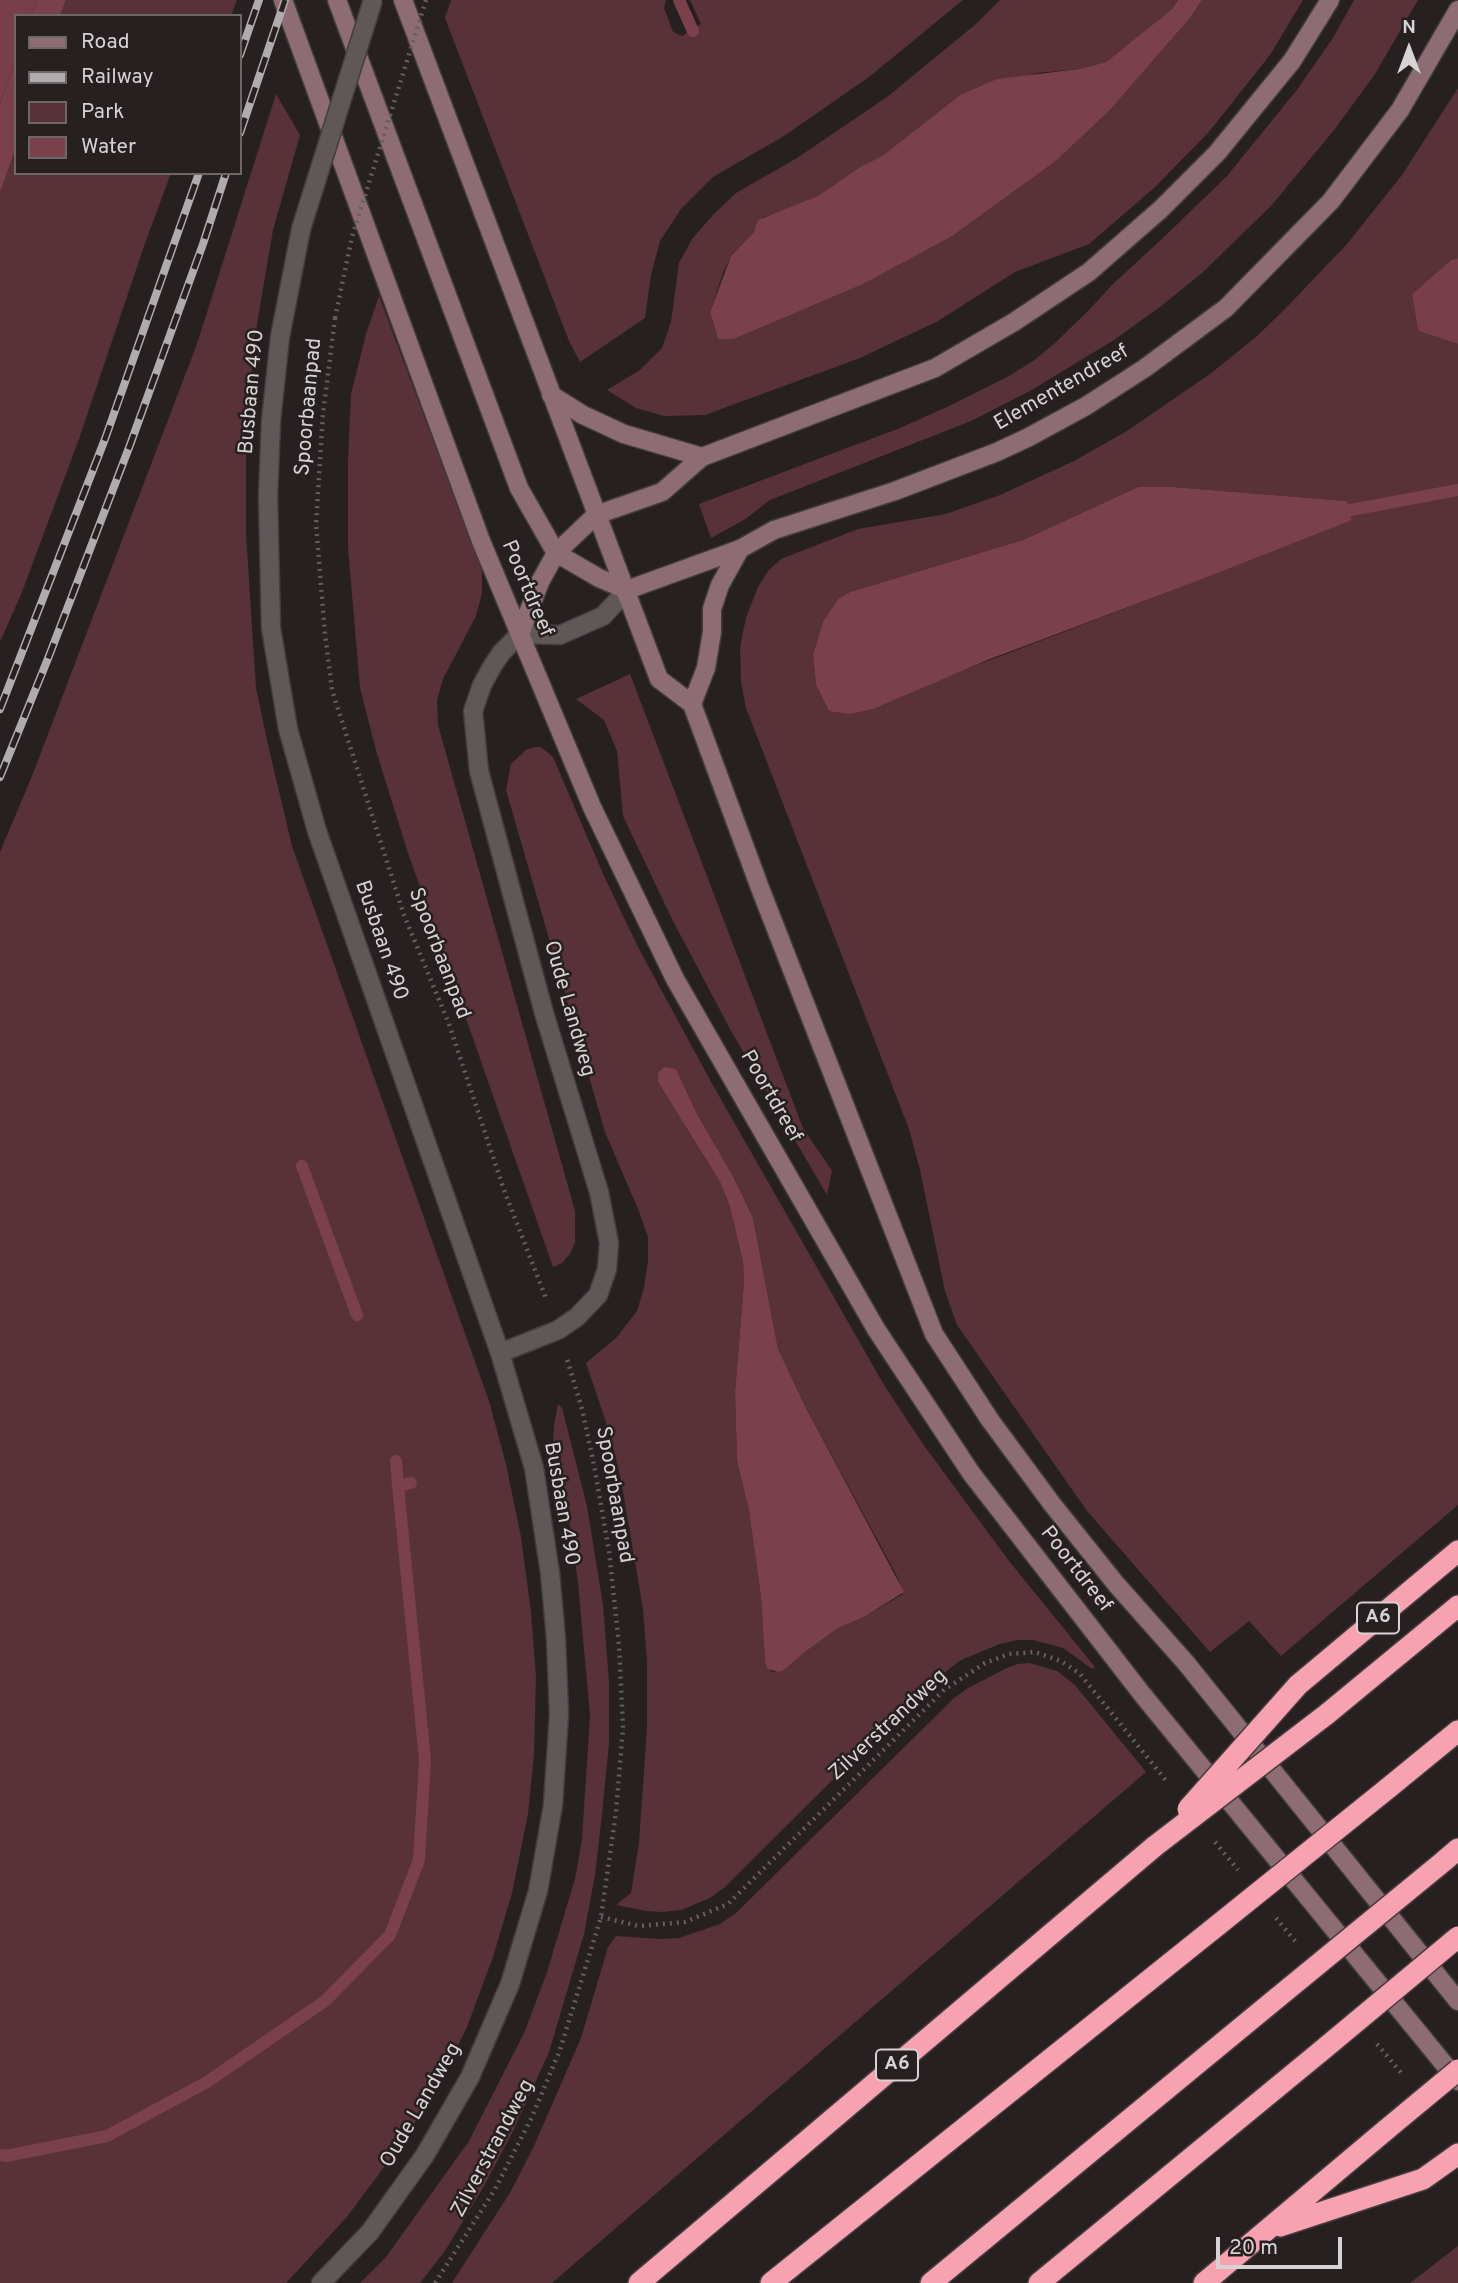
<!DOCTYPE html>
<style>
body{margin:0}
#map{position:relative;width:1458px;height:2283px;overflow:hidden;background:#272021;font-family:Overpass,sans-serif}
canvas{display:block}
.legend{position:absolute;left:14px;top:14px;width:228px;height:161px;box-sizing:border-box;background:#272021;border:2px solid #6d6768;margin:0;padding:9px 12px;list-style:none;font-size:21px;color:#d7d2d3}
.legend li{display:flex;align-items:center;gap:14px;height:35px}
.legend b{width:35px;border:2px solid #6d6768}
.north{position:absolute;left:1374px;top:14px;width:70px;height:70px;-webkit-text-stroke:5px #272021;paint-order:stroke;rotate:0deg;font-size:19px;font-weight:700;line-height:28px;text-align:center;color:#d7d2d3}
.north::after{content:'';display:block;margin:auto;width:24px;height:32px;background:#d7d2d3;clip-path:polygon(50% 0,100% 100%,50% 72%,0 100%)}
.scale{position:absolute;left:1216px;top:2237px;width:126px;height:32px;box-sizing:border-box;border:4px solid #d7d2d3;border-top:0;padding-left:9px;font-size:21px;line-height:24px;white-space:nowrap;color:#d7d2d3;-webkit-text-stroke:5px #272021;paint-order:stroke}
</style>
<div id="map">
<canvas width="1458" height="2283"></canvas>
<ul class="legend">
<li><b style="height:9px;background:#8d6d73"></b>Road</li>
<li><b style="height:9px;background:#b0abac"></b>Railway</li>
<li><b style="height:19px;background:#593139"></b>Park</li>
<li><b style="height:19px;background:#7a404c"></b>Water</li>
</ul>
<div class="north">N</div>
<div class="scale">20 m</div>
</div>
<script>
const g = document.querySelector('canvas').getContext('2d');
g.lineJoin = 'round';
function paint(path, color) { g.fillStyle = color; g.fill(path, 'evenodd'); }
const shape = rows => new Path2D(rows.map(r => 'M' + r).join(''));
function stroke(path, color, width, dash) { g.strokeStyle = color; g.lineWidth = width; g.lineCap = dash ? 'butt' : 'round'; g.setLineDash(dash || []); g.stroke(path); }
function write(font, color, halo, rows, align = 'center') {
  g.font = font + ' Overpass,sans-serif'; g.lineWidth = 5; g.setLineDash([]); g.textBaseline = 'middle'; g.strokeStyle = halo; g.fillStyle = color; for (const [text, x, y, turn = 0] of rows) {
    g.save(); g.translate(x, y); g.rotate((+turn || 0) * Math.PI / 180); g.textAlign = isNaN(turn) ? turn : align; if (halo) g.strokeText(text, 0, 0); g.fillText(text, 0, 0); g.restore();
  }
}
const green = shape([
 [66,0,237,0,231,16,60,16],
 [451,0,666,0,664,8,673,32,682,36,701,24,690,0,963,0,869,77,784,136,713,177,681,209,660,241,651,275,645,318,580,362,569,341,445,18],
 [1000,0,1178,0,1172,9,1106,62,1079,69,1037,73,960,95,882,156,860,167,818,196,794,208,763,217,754,232,731,256,723,273,710,312,718,339,734,339,861,285,1057,160,1110,110,1190,18,1202,0,1303,0,1270,55,1208,133,1154,188,1089,244,1015,272,938,321,860,358,705,415,664,416,636,408,607,390,640,370,662,348,671,322,679,263,692,239,713,215,736,193,797,158,887,97,976,24],
 [1354,0,1418,0,1375,74,1335,129,1271,206,1202,273,1160,307,1114,340,1030,391,971,421,770,500,744,520,711,538,699,504,900,428,947,407,1009,376,1033,361,1054,344,1089,310,1112,285,1165,236,1227,176,1296,91,1333,38],
 [1458,88,1458,258,1451,260,1412,294,1418,331,1458,344,1458,1505,1281,1656,1249,1621,1210,1652,1087,1511,957,1325,945,1291,920,1170,909,1129,746,708,741,682,740,647,746,618,758,587,768,571,781,559,858,529,946,514,1000,495,1074,461,1127,431,1210,374,1256,337,1284,310,1347,244,1402,175],
 [1138,487,1173,487,1347,501,1352,519,1187,585,943,678,829,711,816,685,813,655,823,621,839,598,850,592,1023,540],
 [276,94,300,135,273,230,255,336,246,433,246,534,256,688,268,745,292,846,489,1401,506,1464,521,1537,531,1612,536,1676,534,1754,528,1814,512,1893,493,1957,467,2027,437,2089,396,2151,346,2218,286,2283,0,2283,0,852,32,776,197,344],
 [16,147,16,173,171,173,144,246,79,439,22,592,0,642,0,193],
 [379,296,482,571,482,593,476,616,443,679,437,700,438,725,575,1211,575,1243,570,1254,562,1263,553,1267,408,853,377,754,360,688,348,547,348,460,351,394,366,334],
 [630,674,803,1128,832,1171,827,1195,730,1029,672,919,623,816,617,751,604,720,576,699],
 [534,747,541,747,553,757,604,876,639,949,715,1089,884,1385,923,1444,1009,1561,1095,1667,1092,1669,1063,1648,1033,1640,1018,1640,1000,1644,961,1660,927,1686,725,1887,710,1898,681,1910,662,1912,646,1911,616,1905,631,1893,639,1843,647,1728,647,1661,643,1609,621,1480,610,1434,586,1363,616,1338,637,1311,644,1288,648,1261,648,1237,638,1209,605,1132,506,790,511,764,526,750],
 [676,1070,696,1112,734,1178,753,1218,778,1349,805,1406,897,1576,903,1594,864,1617,838,1628,805,1652,784,1670,772,1672,765,1662,761,1597,754,1547,749,1511,737,1461,735,1392,744,1282,743,1262,730,1207,720,1182,658,1082],
 [558,1404,562,1408,587,1506,603,1605,609,1682,609,1743,602,1814,595,1875,584,1934,549,2052,514,2129,484,2186,445,2251,420,2283,360,2283,386,2257,469,2141,525,2031,547,1972,575,1879,582,1840,590,1715,578,1583,571,1530,553,1444,554,1425],
 [1029,1663,1057,1671,1075,1685,1146,1772,552,2283,452,2283,511,2191,534,2146,581,2038,608,1947,616,1936,661,1939,679,1938,720,1924,736,1913,953,1699,968,1688,1007,1668,1018,1664],
 [1458,2246,1458,2283,1410,2283]
]);
const forest = shape([
 [0,0,37,0,31,16,16,16,16,60,0,104],
 [1458,258,1458,344,1418,331,1412,294,1451,260]
]);
const water = shape([
 [37,0,66,0,60,16,31,16],
 [1178,0,1202,0,1190,18,1110,110,1057,160,952,236,861,285,734,339,718,339,710,312,731,256,754,232,758,220,818,196,860,167,882,156,960,95,997,79,1079,69,1106,62,1172,9],
 [16,60,16,147,0,193,0,104],
 [1138,487,1173,487,1347,501,1352,520,1187,585,990,659,873,709,850,714,829,711,816,685,813,655,823,621,839,598,850,592,1023,540],
 [664,1067,676,1069,696,1112,734,1178,753,1218,778,1349,805,1406,904,1592,864,1617,838,1628,805,1652,784,1670,778,1672,768,1669,765,1662,761,1597,754,1547,749,1511,737,1461,735,1392,744,1282,743,1262,730,1207,720,1182,658,1082,658,1073]
]);
const stream = shape([
 [679,0,693,31],
 [1335,513,1458,490],
 [302,1166,357,1315],
 [396,1461,398,1486,411,1483],
 [0,2155,6,2156,107,2136,207,2082,325,2001,390,1935,419,1860,425,1760,398,1486]
]);
const path = shape([
 [335,318,323,414,316,524,325,634,332,690,404,915,449,1024,504,1190,547,1301],
 [1215,1842,1238,1870],
 [601,1917,639,1926,685,1922,728,1904,944,1690,985,1663,1009,1654,1035,1652,1061,1661,1080,1674,1168,1783],
 [1276,1918,1295,1941],
 [1377,2044,1403,2075],
 [435,2283,494,2191,531,2119,560,2050,601,1917,616,1812,623,1728,619,1645,609,1551,594,1465,582,1409,567,1359]
]);
const service = shape([
 [301,229,280,337,271,421,268,497,271,628,288,729,317,831,500,1353,534,1468,550,1573,556,1639,559,1714,553,1805,538,1891,510,1984,470,2077,425,2155,370,2232,321,2283],
 [500,1353,558,1330,577,1317,598,1295,607,1269,609,1243,599,1192,544,1013,479,771,473,711,482,685,493,665,502,652,520,634,560,635,603,616,627,590]
]);
const secondary = shape([
 [283,0,481,541,592,807,675,979,876,1329,971,1473,1142,1694,1458,2081],
 [337,0,519,488,556,553,599,578,627,590,740,549,774,530,895,491,997,452,1029,437,1086,406,1145,368,1226,308,1331,201,1400,110,1458,10],
 [403,0,659,679,692,704,760,888,934,1334,990,1420,1052,1504,1116,1584,1186,1663,1458,2001],
 [551,395,583,415,624,434,702,457],
 [520,634,540,582,556,553,596,515,662,492,702,457,935,368,1014,322,1089,272,1161,209,1217,153,1292,61,1330,0],
 [692,704,706,668,712,632,712,609,720,585,740,549]
]);
const motorway = shape([
 [1298,1685,1458,1551],
 [1327,1714,1458,1606],
 [1387,1789,1458,1731],
 [1444,1861,1458,1849],
 [1280,2226,1423,2179,1458,2154],
 [639,2283,1155,1846],
 [771,2283,1218,1925],
 [931,2283,1277,1998],
 [1039,2283,1320,2052],
 [1204,2283,1387,2129]
]);
const rail = shape([
 [240,55,259,0],
 [240,133,285,0],
 [0,709,105,439,199,173],
 [0,777,49,656,130,445,203,244,226,173]
]);
const pathBridge = shape([
 [335,318,352,237,426,0]
]);
const serviceBridge = shape([
 [301,229,373,0]
]);
const motorwayBridge = shape([
 [1188,1809,1298,1685],
 [1155,1846,1327,1714],
 [1218,1925,1387,1789],
 [1277,1998,1444,1861],
 [1320,2052,1458,1937],
 [1387,2129,1458,2070]
]);
const shields = [
 [1378,1618,42],
 [897,2065,42]
];
const shieldNames = [
 ["A6",1378,1618],
 ["A6",897,2065]
];
const streetNames = [
 ["Elementendreef",1062,389,-30],
 ["Busbaan 490",253,392,-85],
 ["Spoorbaanpad",310,407,-85],
 ["Poortdreef",526,589,67],
 ["Busbaan 490",380,941,71],
 ["Spoorbaanpad",438,954,69],
 ["Oude Landweg",568,1009,74],
 ["Poortdreef",770,1097,60],
 ["Spoorbaanpad",613,1495,80],
 ["Busbaan 490",560,1504,80],
 ["Poortdreef",1075,1570,52],
 ["Zilverstrandweg",889,1726,-43],
 ["Oude Landweg",422,2106,-60],
 ["Zilverstrandweg",494,2149,-62]
];
paint(green, '#593139');
paint(forest, '#783e4a');
paint(water, '#7a404c');
stroke(stream, '#7a404c', 12);
stroke(service, '#443d3e', 21);
stroke(secondary, '#443d3e', 21);
stroke(motorway, '#443d3e', 24);
stroke(path, '#645e5f', 4.5, [2, 5]);
stroke(service, '#605759', 18);
stroke(secondary, '#8d6d73', 18);
stroke(motorway, '#f7a1b1', 21);
stroke(rail, '#b0abac', 8);
stroke(rail, '#272021', 5, [16]);
stroke(serviceBridge, '#443d3e', 21, []);
stroke(motorwayBridge, '#443d3e', 24, []);
stroke(pathBridge, '#645e5f', 4.5, [2, 5]);
stroke(serviceBridge, '#605759', 18);
stroke(motorwayBridge, '#f7a1b1', 21);
for (const [x, y, w] of shields) { const box = new Path2D(); box.roundRect(x - w / 2, y - 15.5, w, 31, 5); g.fillStyle = '#272021'; g.fill(box); stroke(box, '#d7d2d3', 2); }
write('bold 19px', '#d7d2d3', null, shieldNames);
write('21px', '#d7d2d3', '#272021', streetNames);
</script>
